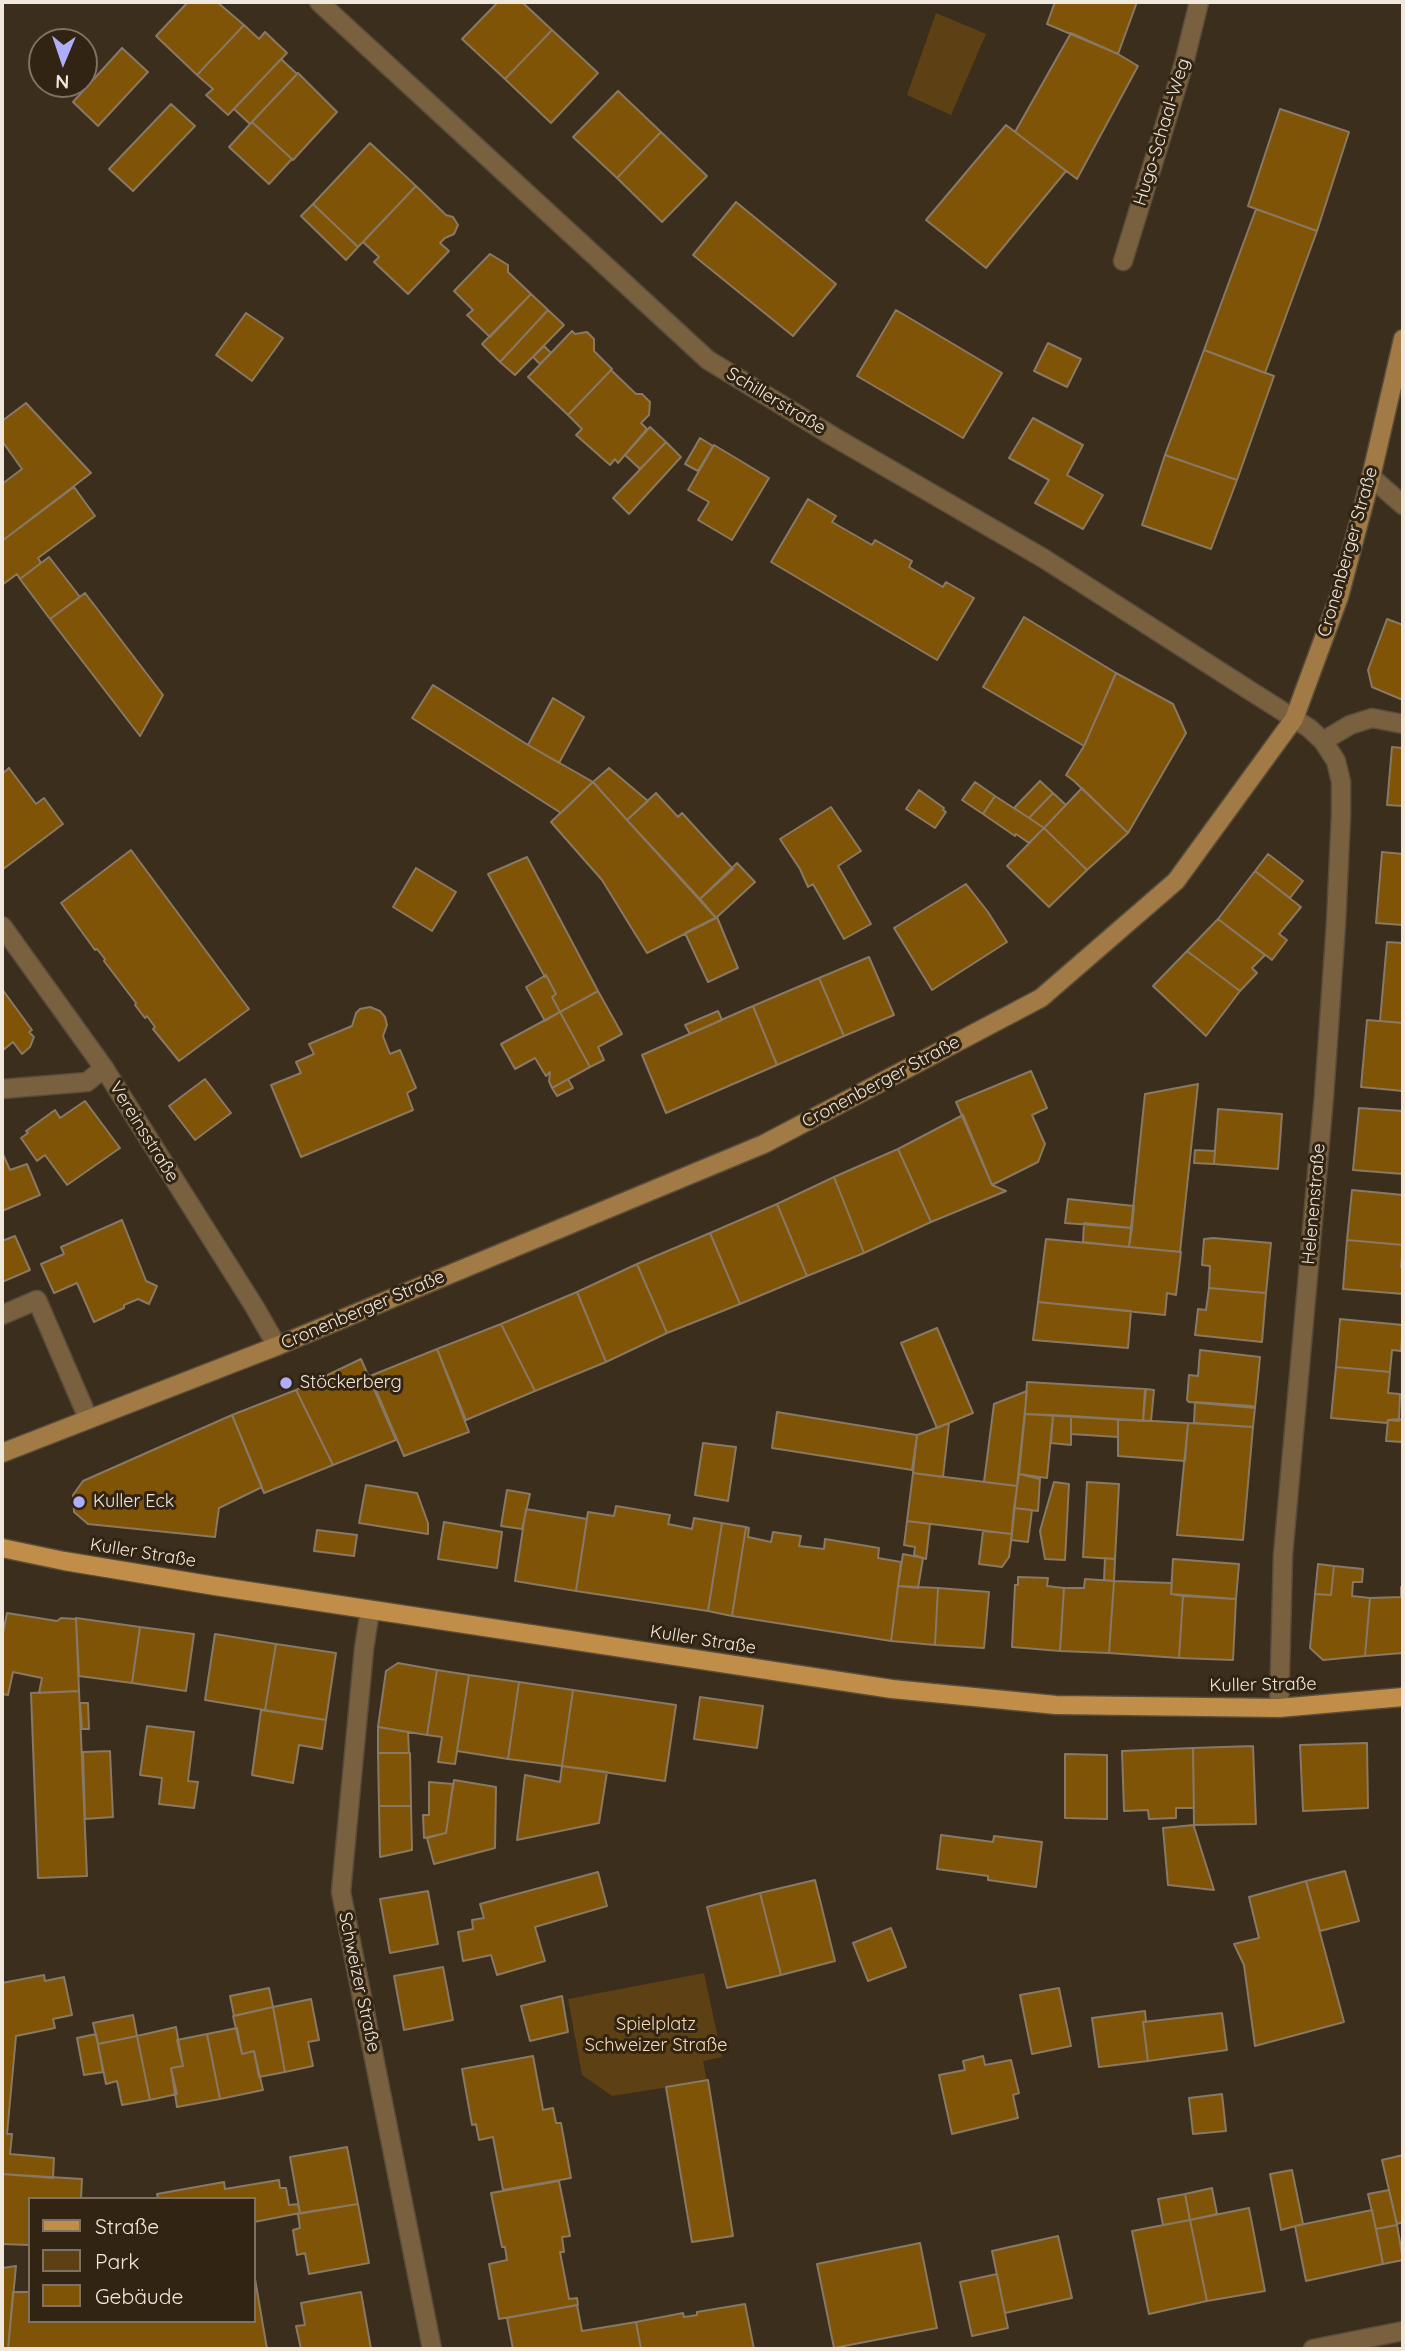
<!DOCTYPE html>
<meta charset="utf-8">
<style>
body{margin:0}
#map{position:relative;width:1405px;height:2351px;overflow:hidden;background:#3c2e1c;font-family:Quicksand,sans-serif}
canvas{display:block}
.frame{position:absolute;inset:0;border:4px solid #f1e8dd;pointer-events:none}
.legend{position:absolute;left:28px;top:2197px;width:228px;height:126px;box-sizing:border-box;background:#322413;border:2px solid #7e7264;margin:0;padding:9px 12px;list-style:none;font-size:21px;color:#f1e8dd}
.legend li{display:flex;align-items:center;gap:14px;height:35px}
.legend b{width:35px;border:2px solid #7e7264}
.north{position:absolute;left:28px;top:28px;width:70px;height:70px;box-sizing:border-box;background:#322413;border:2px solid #7e7264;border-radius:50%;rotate:182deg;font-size:19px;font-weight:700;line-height:28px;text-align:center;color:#f1e8dd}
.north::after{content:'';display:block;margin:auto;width:24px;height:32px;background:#aeaefa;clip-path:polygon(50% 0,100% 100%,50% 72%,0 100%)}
</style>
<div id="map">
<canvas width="1405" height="2351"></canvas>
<div class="frame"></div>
<ul class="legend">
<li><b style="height:9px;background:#c08e48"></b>Straße</li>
<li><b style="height:19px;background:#5d4014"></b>Park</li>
<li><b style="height:19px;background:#7f5406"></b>Gebäude</li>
</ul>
<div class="north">N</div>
</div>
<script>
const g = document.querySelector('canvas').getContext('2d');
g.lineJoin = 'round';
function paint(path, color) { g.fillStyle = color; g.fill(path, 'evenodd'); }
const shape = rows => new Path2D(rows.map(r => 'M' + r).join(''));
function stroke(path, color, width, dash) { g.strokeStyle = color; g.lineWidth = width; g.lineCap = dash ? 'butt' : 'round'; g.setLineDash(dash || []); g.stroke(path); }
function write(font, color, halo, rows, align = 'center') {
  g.font = font + ' Quicksand,sans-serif'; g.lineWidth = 6; g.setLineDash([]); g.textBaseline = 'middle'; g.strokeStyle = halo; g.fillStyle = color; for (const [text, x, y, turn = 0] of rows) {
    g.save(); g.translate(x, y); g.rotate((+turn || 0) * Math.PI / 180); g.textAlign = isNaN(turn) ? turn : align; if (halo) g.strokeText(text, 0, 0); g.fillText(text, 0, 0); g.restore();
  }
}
const green = shape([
 [936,13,986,34,951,115,907,95],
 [704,1973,722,2057,703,2061,707,2081,612,2096,582,2075,568,1999]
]);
const building = shape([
 [188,2,217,2,244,25,197,75,156,36,188,2],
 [498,2,522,2,552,30,505,79,462,39,498,2],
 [1055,2,1137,2,1118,54,1047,24,1055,2],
 [244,25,259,39,265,32,287,53,228,115,206,95,213,89,197,75,244,25],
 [552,30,598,73,551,123,505,79,552,30],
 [1071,33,1118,54,1138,66,1077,179,1015,132,1071,33],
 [122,48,148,72,98,126,73,102,122,48],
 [281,59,297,74,250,124,234,109,281,59],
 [298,73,337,112,293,160,252,122,298,73],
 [618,91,661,132,617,178,573,137,618,91],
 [171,104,195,126,133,191,109,169,171,104],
 [1280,109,1349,132,1317,231,1248,206,1280,109],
 [252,122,292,159,269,184,229,147,252,122],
 [1006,125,1066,171,986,268,926,220,1006,125],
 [661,132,707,176,662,222,617,178,661,132],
 [370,143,416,186,358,247,313,204,370,143],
 [416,186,446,215,453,217,458,225,454,234,445,238,440,243,449,251,408,294,374,262,379,257,363,242,416,186],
 [736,202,836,284,793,336,693,255,736,202],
 [313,204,358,247,346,260,301,216,313,204],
 [1256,209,1317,231,1265,373,1204,350,1256,209],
 [490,254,508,265,508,272,531,294,490,337,467,315,473,310,454,291,490,254],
 [531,294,548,310,500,362,482,344,531,294],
 [548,310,564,325,515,375,500,362,548,310],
 [896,310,1002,373,963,438,857,376,896,310],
 [246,313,283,338,252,381,216,355,246,313],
 [572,331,575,334,587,332,594,339,594,351,612,369,568,415,528,377,572,331],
 [1048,343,1081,359,1067,387,1034,371,1048,343],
 [544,346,551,353,540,364,533,357,544,346],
 [1204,350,1274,376,1237,480,1165,455,1204,350],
 [611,370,636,394,642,394,650,402,649,415,641,423,647,429,618,463,615,459,610,465,576,435,582,429,568,415,611,370],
 [26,403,91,473,2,541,2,484,22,469,2,441,2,421,26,403],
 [1033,418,1083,445,1067,475,1103,495,1083,529,1035,503,1049,480,1009,458,1033,418],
 [650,427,666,442,640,469,625,455,650,427],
 [700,438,713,446,698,471,685,464,700,438],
 [666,442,681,457,629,514,613,498,666,442],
 [714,445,769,478,732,540,698,520,709,502,688,490,714,445],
 [1165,455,1237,480,1211,549,1142,525,1165,455],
 [74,487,95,516,38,558,41,563,20,579,17,574,2,585,2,541,74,487],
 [808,499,836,516,832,522,872,545,875,540,912,561,909,567,943,587,946,582,974,598,937,660,771,562,808,499],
 [49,557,80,597,50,619,20,579,49,557],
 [85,593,163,695,140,736,50,619,85,593],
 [1024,617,1116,673,1084,746,983,687,1024,617],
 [1387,619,1403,625,1403,700,1372,687,1368,670,1387,619],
 [1116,673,1173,704,1186,733,1128,833,1074,781,1066,775,1084,746,1116,673],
 [433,685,528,745,593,782,561,813,412,718,433,685],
 [553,698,584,717,559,763,528,745,553,698],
 [1392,747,1403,748,1403,806,1387,805,1392,747],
 [9,768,36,804,44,798,63,824,2,870,2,774,9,768],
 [609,768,648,801,627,820,593,782,609,768],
 [1040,781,1053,793,1029,818,1014,808,1040,781],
 [593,782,627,820,716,918,647,953,602,880,551,822,593,782],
 [975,782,995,796,983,814,962,800,975,782],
 [1082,788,1128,833,1087,870,1044,828,1082,788],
 [919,790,944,808,943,810,946,812,935,828,906,809,919,790],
 [656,793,678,817,682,813,733,869,700,899,627,820,656,793],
 [1053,793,1066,805,1044,828,1029,818,1053,793],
 [995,796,1029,818,1044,828,1029,843,1016,834,1015,836,983,814,995,796],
 [831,807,861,851,838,866,871,924,844,939,813,884,808,887,800,869,780,839,831,807],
 [1044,828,1087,870,1049,907,1007,866,1044,828],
 [131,850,249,1009,179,1061,153,1029,155,1027,147,1016,145,1018,135,1005,136,1003,104,961,105,959,97,949,95,950,61,903,131,850],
 [1382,852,1403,854,1403,925,1376,923,1382,852],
 [1268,854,1303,881,1290,898,1255,871,1268,854],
 [527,857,598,991,560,1012,552,997,556,994,546,975,545,977,488,874,527,857],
 [737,863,755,882,716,918,700,899,737,863],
 [416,868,456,892,432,931,393,907,416,868],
 [1255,871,1301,907,1279,934,1287,940,1272,960,1218,919,1255,871],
 [966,884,988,912,1007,942,932,990,894,928,966,884],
 [717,917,738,968,708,982,685,933,717,917],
 [1218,919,1265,955,1252,968,1257,973,1240,991,1187,951,1218,919],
 [1387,942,1403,943,1403,1023,1380,1021,1387,942],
 [1187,951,1240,991,1206,1036,1153,986,1187,951],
 [869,957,894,1015,844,1036,819,978,869,957],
 [546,975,556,994,552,997,560,1012,545,1021,526,987,546,975],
 [819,978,844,1036,777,1065,753,1006,819,978],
 [2,989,32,1030,29,1032,34,1037,30,1047,22,1054,13,1042,2,1051,2,989],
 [598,991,622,1034,598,1047,604,1060,590,1067,560,1012,598,991],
 [753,1006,777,1065,666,1113,642,1055,753,1006],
 [370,1007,380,1011,385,1017,387,1025,383,1036,390,1054,400,1050,416,1088,407,1093,413,1110,301,1157,271,1085,301,1073,296,1062,314,1054,309,1044,352,1026,356,1013,360,1009,370,1007],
 [718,1011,722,1020,690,1034,685,1025,718,1011],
 [560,1012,590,1067,552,1088,549,1081,550,1072,546,1076,535,1058,515,1069,501,1044,560,1012],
 [1367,1020,1403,1023,1403,1091,1361,1087,1367,1020],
 [1031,1071,1047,1108,1032,1115,1045,1144,1038,1162,992,1185,956,1102,1031,1071],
 [205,1079,231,1113,195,1140,169,1106,205,1079],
 [568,1079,573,1088,557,1096,552,1088,568,1079],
 [1198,1084,1180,1252,1129,1247,1145,1094,1198,1084],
 [85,1101,120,1148,67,1185,45,1155,37,1161,21,1138,28,1133,26,1131,55,1110,60,1118,85,1101],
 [1359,1108,1403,1111,1403,1174,1353,1170,1359,1108],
 [1218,1109,1282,1114,1278,1169,1214,1164,1218,1109],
 [963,1115,992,1185,1006,1191,931,1222,898,1149,963,1115],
 [898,1149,931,1222,864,1253,834,1177,898,1149],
 [1195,1150,1215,1151,1214,1164,1194,1163,1195,1150],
 [2,1152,10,1170,27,1164,40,1195,2,1211,2,1152],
 [834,1177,864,1253,807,1276,777,1204,834,1177],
 [1352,1190,1403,1195,1403,1245,1347,1240,1352,1190],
 [1068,1199,1134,1206,1132,1228,1065,1223,1068,1199],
 [777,1204,807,1276,740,1304,710,1233,777,1204],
 [122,1220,146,1281,157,1286,149,1304,138,1299,124,1305,124,1308,94,1322,77,1283,54,1293,41,1264,64,1254,61,1247,122,1220],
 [1084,1223,1132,1228,1129,1247,1083,1242,1084,1223],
 [710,1233,740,1304,667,1333,637,1264,710,1233],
 [15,1236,30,1270,2,1282,2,1241,15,1236],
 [1213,1238,1271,1243,1266,1293,1209,1288,1210,1266,1202,1265,1204,1239,1213,1238],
 [1046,1239,1181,1252,1176,1295,1167,1293,1165,1315,1038,1302,1046,1239],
 [1347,1240,1403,1245,1401,1267,1403,1267,1403,1294,1343,1289,1347,1240],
 [637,1264,667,1333,606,1362,577,1292,637,1264],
 [1209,1288,1266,1293,1262,1342,1195,1335,1198,1309,1206,1310,1209,1288],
 [577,1292,606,1362,535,1391,501,1324,577,1292],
 [1038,1302,1131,1311,1128,1348,1033,1340,1038,1302],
 [1340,1319,1403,1325,1401,1351,1392,1350,1390,1372,1336,1367,1340,1319],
 [501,1324,535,1391,466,1420,437,1349,501,1324],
 [937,1328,973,1413,937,1428,901,1343,937,1328],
 [437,1349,469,1432,404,1456,370,1376,437,1349],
 [1200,1350,1260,1357,1255,1408,1189,1402,1187,1400,1189,1375,1198,1376,1200,1350],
 [361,1359,396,1440,333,1465,296,1390,361,1359],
 [1336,1367,1390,1372,1388,1393,1400,1394,1399,1421,1388,1420,1387,1423,1331,1418,1336,1367],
 [1027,1382,1145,1389,1143,1421,1025,1414,1027,1382],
 [1146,1389,1154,1390,1151,1421,1143,1421,1146,1389],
 [296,1390,333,1465,264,1493,232,1415,296,1390],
 [1027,1391,1017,1486,984,1482,994,1404,1027,1391],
 [1195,1402,1252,1406,1255,1408,1253,1427,1194,1423,1195,1402],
 [777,1412,917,1435,912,1470,772,1448,777,1412],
 [1025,1414,1053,1415,1047,1478,1019,1474,1025,1414],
 [232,1415,262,1487,219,1508,215,1537,88,1524,74,1512,73,1495,83,1481,232,1415],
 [1053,1415,1071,1416,1071,1445,1051,1443,1053,1415],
 [1071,1416,1118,1419,1118,1437,1071,1434,1071,1416],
 [1118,1419,1188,1423,1185,1461,1118,1456,1118,1419],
 [1399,1419,1403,1420,1403,1442,1386,1441,1388,1420,1399,1419],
 [949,1423,943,1477,913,1473,917,1435,949,1423],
 [1188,1423,1253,1427,1243,1540,1177,1535,1188,1423],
 [703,1443,736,1447,728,1501,695,1495,703,1443],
 [913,1473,1017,1486,1012,1534,907,1521,913,1473],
 [1019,1474,1040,1479,1038,1511,1014,1508,1019,1474],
 [1054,1482,1069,1484,1065,1560,1045,1559,1040,1531,1054,1482],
 [1087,1482,1119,1484,1115,1559,1083,1557,1087,1482],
 [366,1485,417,1493,428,1523,428,1534,359,1523,366,1485],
 [507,1490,530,1494,522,1529,501,1526,507,1490],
 [616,1506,670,1515,668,1524,692,1529,694,1518,722,1523,708,1611,576,1591,588,1512,614,1516,616,1506],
 [1014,1508,1032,1510,1028,1542,1011,1540,1014,1508],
 [526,1509,587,1519,576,1591,515,1581,526,1509],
 [907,1521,930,1524,926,1559,914,1555,915,1547,904,1545,907,1521],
 [444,1522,502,1532,497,1568,438,1559,444,1522],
 [722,1523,746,1527,732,1616,708,1611,722,1523],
 [746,1527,749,1528,748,1537,771,1542,773,1532,801,1536,799,1546,824,1549,825,1539,879,1548,878,1558,901,1562,891,1641,732,1616,746,1527],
 [317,1530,357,1535,354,1556,314,1551,317,1530],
 [983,1531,1012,1534,1009,1557,1002,1567,979,1564,983,1531],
 [903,1554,923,1558,918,1588,898,1586,903,1554],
 [1105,1558,1115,1559,1114,1581,1104,1580,1105,1558],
 [1173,1559,1239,1564,1236,1599,1171,1594,1173,1559],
 [1318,1564,1334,1566,1331,1595,1315,1594,1318,1564],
 [1334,1566,1363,1569,1362,1582,1353,1582,1352,1596,1370,1598,1365,1656,1323,1660,1310,1648,1315,1594,1331,1595,1334,1566],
 [1018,1577,1048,1578,1047,1586,1064,1588,1060,1651,1012,1647,1015,1585,1018,1585,1018,1577],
 [1085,1579,1114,1581,1109,1653,1060,1651,1064,1588,1084,1588,1085,1579],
 [1114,1581,1172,1583,1171,1594,1183,1596,1179,1658,1109,1653,1114,1581],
 [898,1586,938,1588,935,1645,891,1641,898,1586],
 [1401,1587,1403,1587,1403,1653,1365,1656,1370,1598,1401,1597,1401,1587],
 [938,1588,989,1592,984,1648,935,1645,938,1588],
 [1183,1596,1236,1599,1233,1660,1179,1658,1183,1596],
 [7,1613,57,1621,61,1618,76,1619,79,1691,39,1693,42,1678,13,1672,8,1695,2,1694,2,1638,7,1613],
 [76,1618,140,1627,132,1683,79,1676,76,1618],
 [140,1627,194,1634,186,1691,132,1683,140,1627],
 [215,1634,276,1644,265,1710,205,1700,215,1634],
 [276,1644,336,1653,326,1720,265,1710,276,1644],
 [398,1663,437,1670,427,1735,378,1727,386,1671,398,1663],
 [437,1670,469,1675,455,1764,438,1762,442,1737,427,1735,437,1670],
 [469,1675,519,1682,508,1759,457,1751,469,1675],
 [519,1682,573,1690,562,1766,508,1759,519,1682],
 [573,1690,676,1705,665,1781,562,1766,573,1690],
 [79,1691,87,1876,38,1878,31,1693,79,1691],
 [700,1697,763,1706,757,1748,694,1739,700,1697],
 [80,1703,88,1703,89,1729,82,1729,80,1703],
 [261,1710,326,1720,322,1749,299,1745,293,1783,252,1775,261,1710],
 [147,1726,194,1732,188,1781,198,1782,194,1808,159,1804,162,1778,140,1775,147,1726],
 [378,1727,408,1732,409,1753,378,1753,378,1727],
 [1367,1743,1368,1808,1303,1811,1300,1745,1367,1743],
 [1253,1746,1256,1824,1194,1825,1193,1748,1253,1746],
 [1193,1748,1194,1808,1176,1808,1176,1818,1149,1819,1148,1810,1124,1811,1122,1751,1193,1748],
 [110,1751,113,1817,85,1819,83,1752,110,1751],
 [378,1753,410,1753,411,1806,379,1806,378,1753],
 [1065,1754,1107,1755,1107,1819,1065,1818,1065,1754],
 [562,1766,607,1772,599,1823,517,1840,525,1775,560,1782,562,1766],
 [454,1780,496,1787,495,1848,434,1864,427,1838,446,1833,454,1780],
 [429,1782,453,1784,446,1833,424,1838,423,1815,429,1815,429,1782],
 [379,1806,411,1806,412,1850,380,1857,379,1806],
 [1194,1825,1194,1827,1214,1890,1168,1885,1163,1828,1194,1825],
 [941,1835,993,1842,994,1836,1042,1842,1036,1887,988,1880,988,1876,937,1869,941,1835],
 [1345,1871,1359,1921,1320,1931,1306,1881,1345,1871],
 [598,1872,607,1906,535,1927,545,1961,497,1975,491,1955,463,1961,458,1932,473,1929,472,1920,484,1918,480,1904,598,1872],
 [815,1880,835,1961,781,1975,760,1893,815,1880],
 [1306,1881,1344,2022,1255,2046,1244,1965,1234,1944,1259,1938,1249,1897,1306,1881],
 [428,1891,438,1944,390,1953,380,1899,428,1891],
 [760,1893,781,1975,727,1988,707,1907,760,1893],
 [891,1928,906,1967,868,1981,853,1943,891,1928],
 [443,1967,453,2020,404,2030,394,1976,443,1967],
 [44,1975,45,1981,64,1977,72,2015,53,2019,55,2028,16,2036,7,2134,12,2134,10,2154,54,2158,53,2178,2,2174,2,1983,44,1975],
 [269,1988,273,2007,234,2016,230,1996,269,1988],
 [1059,1988,1071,2046,1032,2054,1020,1995,1059,1988],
 [562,1996,568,2032,530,2041,521,2006,562,1996],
 [311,1999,319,2040,308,2042,313,2066,285,2072,273,2007,311,1999],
 [273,2007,285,2072,259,2077,254,2051,242,2054,233,2016,273,2007],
 [1145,2011,1146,2022,1143,2022,1148,2061,1099,2067,1092,2018,1145,2011],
 [1222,2013,1227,2050,1148,2061,1143,2022,1222,2013],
 [133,2015,137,2036,98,2044,93,2023,133,2015],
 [176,2027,183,2066,171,2068,177,2094,150,2100,137,2036,176,2027],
 [237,2028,242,2054,254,2051,263,2090,220,2099,207,2034,237,2028],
 [96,2034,103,2072,84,2075,77,2038,96,2034],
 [207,2034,220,2099,177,2107,171,2068,183,2066,177,2040,207,2034],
 [137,2036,150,2100,122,2105,117,2081,106,2084,98,2044,137,2036],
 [533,2056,543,2110,553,2108,556,2123,561,2123,571,2178,503,2190,493,2137,479,2140,476,2124,472,2125,462,2069,533,2056],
 [983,2056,985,2065,1011,2060,1019,2093,1013,2095,1018,2118,952,2134,939,2075,965,2070,963,2061,983,2056],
 [708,2080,733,2236,692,2242,666,2087,708,2080],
 [1222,2094,1226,2131,1193,2134,1189,2098,1222,2094],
 [347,2147,358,2204,300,2213,290,2157,347,2147],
 [1403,2155,1403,2222,1397,2224,1382,2160,1403,2155],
 [1292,2170,1303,2224,1281,2230,1270,2174,1292,2170],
 [2,2174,82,2179,81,2199,30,2199,30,2245,2,2244,2,2174],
 [279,2180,280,2188,286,2188,289,2205,298,2204,300,2213,254,2222,254,2199,158,2199,157,2194,224,2182,225,2189,279,2180],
 [559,2181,570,2236,562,2237,564,2252,560,2252,569,2299,577,2298,578,2305,499,2319,489,2264,507,2260,505,2247,502,2247,491,2193,559,2181],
 [1212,2188,1217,2214,1190,2220,1185,2194,1212,2188],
 [1389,2190,1397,2225,1376,2229,1368,2194,1389,2190],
 [1185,2194,1190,2220,1163,2225,1158,2199,1185,2194],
 [358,2204,369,2263,309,2274,305,2253,297,2255,293,2230,300,2228,298,2214,358,2204],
 [1249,2208,1265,2291,1207,2301,1190,2220,1249,2208],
 [1372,2210,1383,2264,1306,2281,1295,2226,1372,2210],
 [1190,2220,1207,2301,1149,2314,1132,2231,1190,2220],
 [1397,2225,1403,2260,1383,2264,1376,2229,1397,2225],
 [1058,2236,1072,2298,1005,2313,992,2251,1058,2236],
 [920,2243,937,2328,834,2348,817,2264,920,2243],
 [16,2266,8,2349,2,2349,2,2268,16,2266],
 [254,2273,267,2349,8,2349,13,2292,30,2292,30,2321,254,2321,254,2273],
 [997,2274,1008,2328,972,2336,960,2282,997,2274],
 [361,2292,371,2349,301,2349,296,2326,305,2325,301,2303,361,2292],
 [745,2304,754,2349,641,2349,636,2322,683,2313,684,2317,691,2316,697,2315,697,2312,745,2304],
 [577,2305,582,2331,636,2322,641,2349,513,2349,507,2318,577,2305]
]);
const service = shape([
 [1323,741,1350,725,1372,718,1403,724],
 [2,1089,87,1082,104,1068],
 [2,1315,37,1300,88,1418]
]);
const minor = shape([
 [319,2,708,360,834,437,1043,558,1249,690,1309,728,1323,741,1336,761,1341,782,1341,815,1336,923,1324,1096,1283,1555,1279,1708],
 [1123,261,1184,63,1199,2],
 [1371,477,1403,505],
 [2,926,104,1068,254,1306,277,1346],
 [370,1610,364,1649,341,1892,432,2349],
 [1313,2349,1403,2331]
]);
const secondary = shape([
 [2,1453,277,1346,764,1144,1041,998,1176,881,1294,719,1339,597,1371,477,1403,339]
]);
const primary = shape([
 [2,1548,64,1561,215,1586,892,1689,1056,1705,1279,1708,1403,1697]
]);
const markers = [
 [286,1383,7,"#aeaefa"],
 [79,1502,7,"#aeaefa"]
];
const streetNames = [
 ["Hugo-Schaal-Weg",1162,132,-73],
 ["Schillerstraße",776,401,31],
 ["Cronenberger Straße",1348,552,-74],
 ["Cronenberger Straße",881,1082,-28],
 ["Vereinsstraße",144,1132,58],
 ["Helenenstraße",1314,1204,-85],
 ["Cronenberger Straße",363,1310,-23],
 ["Kuller Straße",143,1553,9],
 ["Kuller Straße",703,1640,9],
 ["Kuller Straße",1263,1685,-1],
 ["Schweizer Straße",359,1982,78]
];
const poiNames = [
 ["Stöckerberg",300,1383],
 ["Kuller Eck",93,1502]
];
const parkNames = [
 ["Spielplatz",656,2025],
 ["Schweizer Straße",656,2046]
];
paint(green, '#5d4014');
paint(building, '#7f5406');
stroke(building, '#887864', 2);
stroke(service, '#594c3b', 21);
stroke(minor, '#594c3b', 21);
stroke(secondary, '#594c3b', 21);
stroke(primary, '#594c3b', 21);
stroke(service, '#796140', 18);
stroke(minor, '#796140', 18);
stroke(secondary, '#a17a45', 18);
stroke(primary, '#c08e48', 18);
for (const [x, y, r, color] of markers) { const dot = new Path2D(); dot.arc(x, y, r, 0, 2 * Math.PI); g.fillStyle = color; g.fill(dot); stroke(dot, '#322413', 2.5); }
write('18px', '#f1e8dd', '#322413', streetNames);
write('18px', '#f1e8dd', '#322413', poiNames, 'left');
write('18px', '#f9dab3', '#322413', parkNames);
</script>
